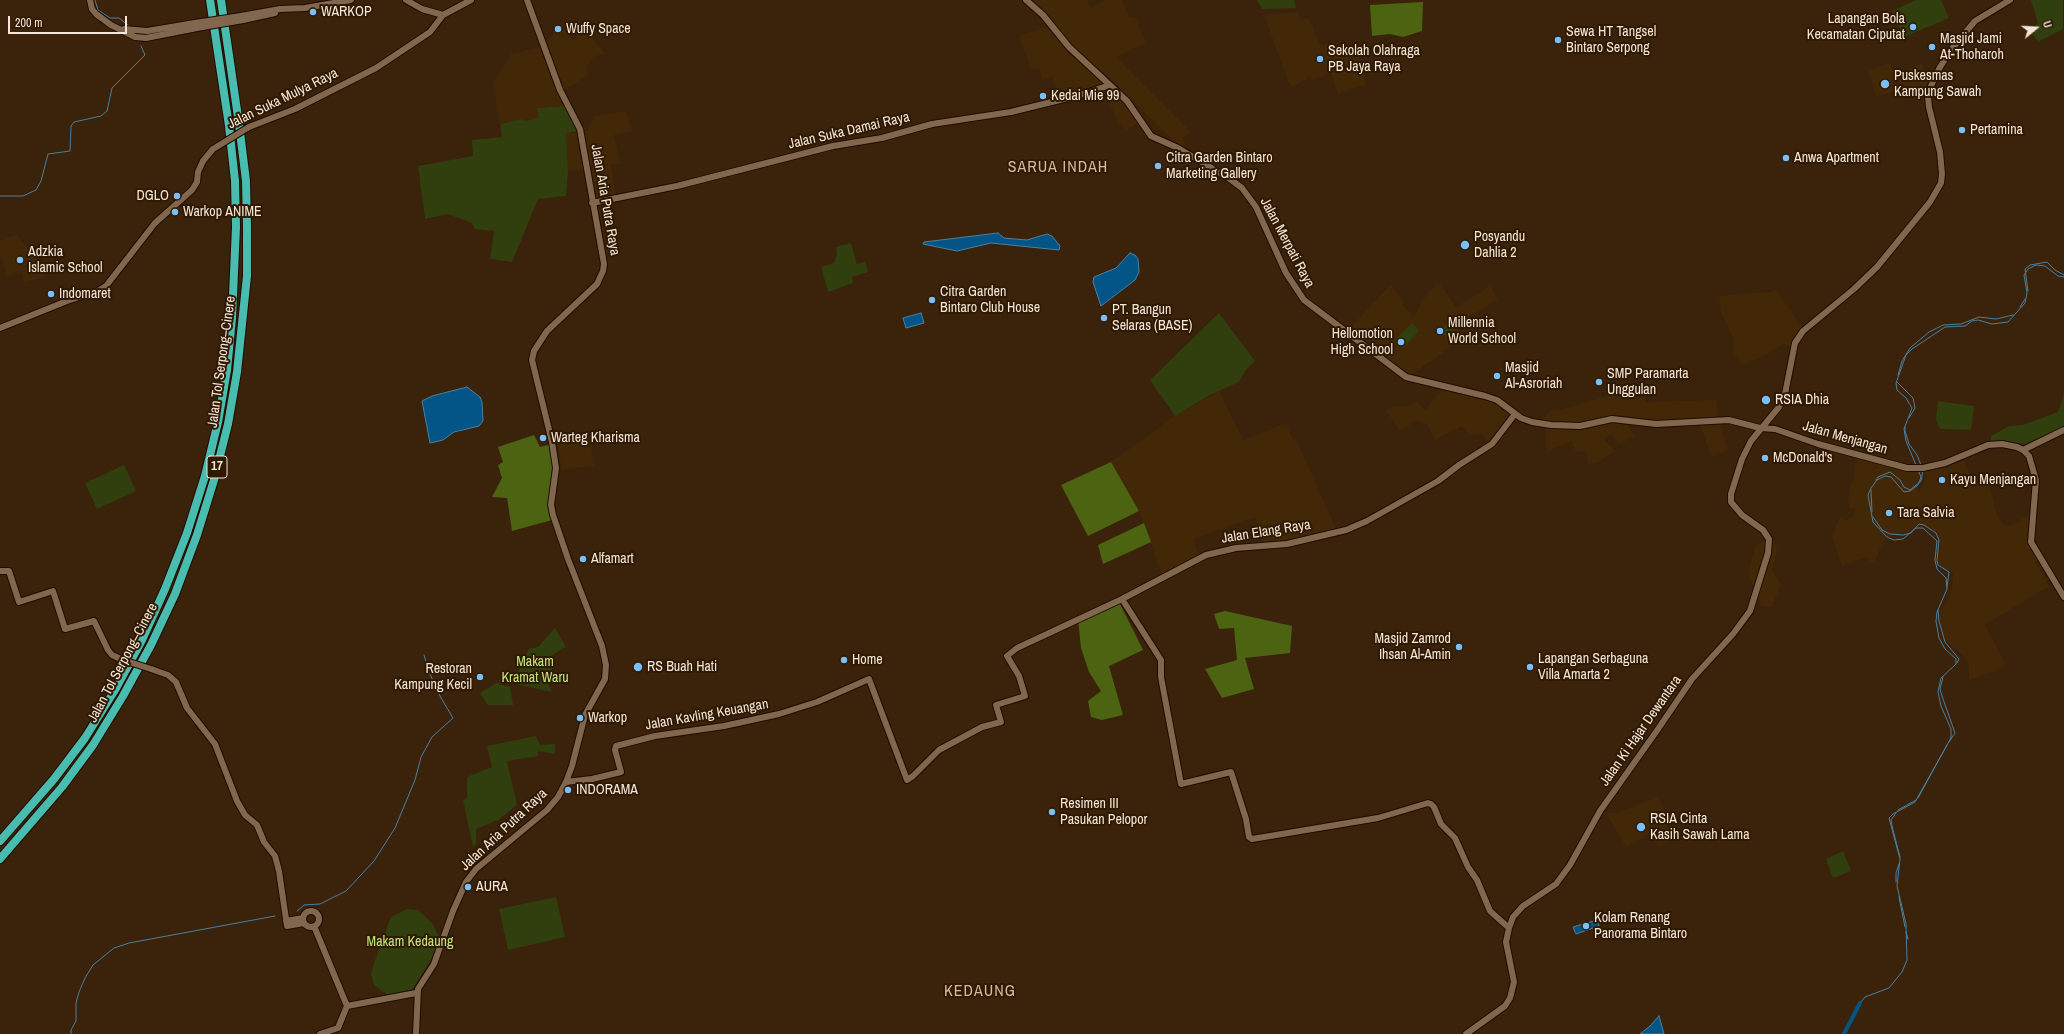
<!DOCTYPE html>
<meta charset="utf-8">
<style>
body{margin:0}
#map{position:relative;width:2064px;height:1034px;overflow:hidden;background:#3a230a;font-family:"Archivo Narrow",sans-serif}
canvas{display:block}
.north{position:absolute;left:2016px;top:8px;width:40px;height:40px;-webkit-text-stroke:3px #2f1902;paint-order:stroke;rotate:72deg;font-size:11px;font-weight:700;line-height:16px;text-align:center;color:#f5e6d8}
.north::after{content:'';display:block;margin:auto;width:14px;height:18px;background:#f5e6d8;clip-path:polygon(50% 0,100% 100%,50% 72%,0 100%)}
.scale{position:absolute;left:8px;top:16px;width:119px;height:18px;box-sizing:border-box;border:2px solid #f5e6d8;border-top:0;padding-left:5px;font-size:12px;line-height:14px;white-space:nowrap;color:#f5e6d8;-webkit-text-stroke:3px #2f1902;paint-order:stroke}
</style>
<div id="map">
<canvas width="2064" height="1034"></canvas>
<div class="north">U</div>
<div class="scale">200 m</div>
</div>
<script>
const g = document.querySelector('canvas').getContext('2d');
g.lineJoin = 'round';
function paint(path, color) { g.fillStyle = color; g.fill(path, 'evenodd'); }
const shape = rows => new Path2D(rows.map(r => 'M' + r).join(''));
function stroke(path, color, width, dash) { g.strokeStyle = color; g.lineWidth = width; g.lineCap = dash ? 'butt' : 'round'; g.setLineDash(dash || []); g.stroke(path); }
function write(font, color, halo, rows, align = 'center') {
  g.font = font + ' "Archivo Narrow",sans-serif'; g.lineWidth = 4; g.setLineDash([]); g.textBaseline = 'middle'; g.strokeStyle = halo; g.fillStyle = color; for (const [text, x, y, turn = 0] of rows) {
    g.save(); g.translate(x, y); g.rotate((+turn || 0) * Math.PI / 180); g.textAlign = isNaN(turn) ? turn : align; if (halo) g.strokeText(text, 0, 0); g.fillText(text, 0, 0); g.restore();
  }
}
const built = shape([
 [1031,0,1087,0,1090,8,1106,0,1122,0,1130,18,1135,17,1146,43,1116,57,1191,132,1183,138,1184,148,1175,142,1096,66,1088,62],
 [1298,12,1301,19,1309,19,1320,44,1356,46,1366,84,1338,94,1331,73,1312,80,1310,77,1292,87,1290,86,1264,15],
 [560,26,573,40,583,29,606,54,594,56,587,66,589,75,559,93,565,106,538,108,539,118,525,121,522,119,500,124,493,83,511,54,544,46],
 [1046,27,1071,56,1109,86,1131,109,1139,122,1125,131,1118,122,1103,89,1061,100,1053,77,1042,80,1039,68,1031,70,1019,36],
 [1890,63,1900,91,1876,96,1868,70],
 [1922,63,1928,86,1902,90,1896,74],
 [626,111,632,131,614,135,620,164,611,165,616,196,593,202,589,168,568,171,566,133,588,131,595,116],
 [17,235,42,266,46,276,24,283,21,272,7,276,0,253,0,240],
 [1391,284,1404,303,1402,305,1414,317,1427,293,1436,285,1440,285,1456,307,1490,286,1498,300,1465,319,1462,328,1453,338,1451,347,1411,375,1393,363,1351,327],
 [1776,290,1803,328,1792,347,1782,344,1774,351,1742,365,1733,351,1734,340,1721,312,1719,296,1770,292],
 [1443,388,1497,402,1515,416,1496,450,1482,434,1468,435,1462,426,1435,440,1427,424,1416,421,1400,431,1386,410,1396,406,1407,408,1416,401,1425,410],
 [1219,391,1243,440,1286,423,1293,440,1296,439,1337,531,1266,547,1255,517,1193,539,1200,557,1162,575,1139,511,1111,462,1175,416],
 [1618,392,1623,401,1645,396,1646,402,1716,400,1719,423,1728,450,1711,456,1700,424,1652,427,1626,421,1634,437,1619,444,1611,434,1604,440,1615,451,1599,462,1589,464,1584,451,1576,452,1572,441,1546,452,1545,426,1538,422,1554,408,1560,410],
 [589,435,594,466,561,469,558,438],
 [1857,457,1920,471,1917,488,1919,492,1927,477,1924,471,1945,467,1964,459,1972,480,1987,478,1997,516,2005,526,2011,526,2030,514,2028,537,2032,548,2039,558,2035,561,2049,586,1985,625,2006,665,1990,673,1969,680,1969,666,1965,657,1949,644,1943,634,1939,616,1942,608,1949,599,1953,583,1953,574,1949,570,1941,568,1938,560,1941,545,1938,534,1929,527,1919,524,1908,532,1888,536,1883,541,1875,561,1872,562,1864,558,1842,566,1832,536,1840,517,1846,520,1854,516,1856,509,1849,508,1850,484,1853,482],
 [1769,540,1774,541,1777,550,1772,571,1781,584,1772,607,1761,606,1748,573,1756,544],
 [1657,797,1666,812,1671,815,1664,820,1676,837,1659,847,1651,834,1626,847,1606,813,1617,813]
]);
const green = shape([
 [1257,0,1294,0,1296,8,1262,9],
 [1916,0,1941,0,1949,18,1904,37,1892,11],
 [2031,0,2063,0,2063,29,2038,42,2030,30,2038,23],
 [565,106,579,131,566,133,568,171,566,196,538,199,512,262,490,259,494,231,475,229,472,223,448,214,425,219,418,166,473,156,472,140,502,137,500,124,522,119,525,121,539,118,537,108],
 [851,243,857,264,865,262,868,272,852,277,853,283,828,292,821,267,834,263,837,254,836,247],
 [1219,313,1255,361,1245,371,1239,382,1210,395,1175,416,1150,380],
 [1453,318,1460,325,1447,337,1440,331],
 [1412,323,1419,331,1406,345,1398,337],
 [2064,394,2064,427,2024,444,2005,441,1991,442,1991,436,2009,426,2023,425,2058,412],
 [1938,401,1974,406,1971,430,1940,429,1936,420],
 [124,465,136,491,97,509,85,483],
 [555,628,566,647,547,658,555,676,546,679,552,692,515,684,522,660,529,649,538,647],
 [498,682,499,684,510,687,513,705,488,705,480,693],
 [536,736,540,745,555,744,555,754,538,751,538,756,507,761,517,805,498,820,476,829,476,844,473,847,463,800,467,798,467,777,492,767,487,746],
 [1843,851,1851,871,1833,878,1826,859],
 [556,897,565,937,508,950,499,909],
 [407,909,418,910,433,924,439,937,432,958,412,990,388,995,374,985,371,974,374,963,391,917]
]);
const forest = shape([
 [1423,2,1422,31,1403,37,1390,34,1372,36,1370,5],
 [534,435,540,447,552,444,554,462,552,520,512,531,507,498,492,497,502,478,498,465,503,462,498,447],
 [1111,462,1139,511,1088,536,1061,485],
 [1144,523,1151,542,1103,564,1098,545],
 [1120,604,1143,650,1109,666,1123,715,1102,720,1091,717,1088,701,1101,691,1089,672,1081,648,1078,619],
 [1225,611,1292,626,1290,653,1245,658,1254,689,1222,698,1205,669,1237,660,1234,628,1219,629,1214,614]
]);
const water = shape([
 [998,233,1004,238,1027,240,1047,234,1052,236,1060,246,1059,250,991,243,957,251,923,244,924,242,998,233],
 [1130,253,1135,255,1138,259,1139,272,1135,280,1101,306,1093,282,1094,277,1116,268,1130,253],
 [921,313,924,323,906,328,903,318,921,313],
 [467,387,480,397,482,402,483,421,479,426,454,432,443,440,430,443,422,401,432,396,467,387],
 [1597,920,1599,926,1576,934,1573,927,1597,920],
 [1659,1016,1664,1034,1640,1034,1650,1026,1659,1016]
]);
const stream = shape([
 [95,0,98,10,110,18,119,18,129,26],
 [0,196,23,196,36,190,41,181,48,154,70,151,71,126,74,122,101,116,107,111,112,88,145,55,141,46],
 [2028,291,2025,269,2030,265,2047,262,2055,270,2064,275],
 [2020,307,2025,299],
 [1898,375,1902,361,1910,348,1929,332,1943,325,1961,324,1979,317,1996,319,2013,315],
 [1897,382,1913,398,1915,408,1909,418],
 [1905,427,1905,431,1909,444,1917,455,1921,465],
 [1916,465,1906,441,1904,429,1912,408,1906,398,1897,390,1896,383,1906,355,1912,349,1945,327,1965,326,1972,321,1978,320,1992,324,2008,322,2025,303,2027,293,2024,275,2028,269,2036,265,2045,266,2058,276,2064,277],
 [1876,480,1878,477,1890,472,1900,480,1904,487,1910,490,1921,481,1923,470],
 [1871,490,1872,512],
 [1873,517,1882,530,1890,534,1903,535,1911,533,1919,524,1924,525,1936,533,1939,540,1937,561,1938,565,1949,572,1947,587],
 [1938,610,1939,621,1945,642,1959,659,1957,663],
 [1943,677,1940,689,1942,696,1955,733,1949,742],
 [1918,798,1947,745],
 [1898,810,1916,800],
 [1896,813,1891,820,1892,826,1900,857],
 [1896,882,1896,873,1899,864],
 [1899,897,1905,927],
 [297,911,304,905,320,904,346,891,374,861,395,828,415,780,421,757,432,737,453,718,441,698,429,672,424,655],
 [1906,932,1908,939],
 [1860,1003,1865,997,1889,988,1902,972,1907,960,1906,924,1897,886,1900,859,1889,818,1893,814,1915,802,1951,738,1951,729,1941,706,1938,692,1941,678,1956,664,1956,659,1945,649,1939,638,1936,621,1937,612,1947,589,1946,578,1937,569,1935,560,1937,541,1923,528,1916,528,1903,539,1894,540,1887,537,1873,522,1868,495,1871,488,1877,480,1885,476,1891,477,1904,492,1910,491,1918,485,1921,477,1918,470],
 [71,1034,71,1030,76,1021,76,1003,79,992,85,978,93,965,114,948,129,943,275,916]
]);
const canal = shape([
 [1844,1034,1860,1003]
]);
const secondary = shape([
 [90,0,92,9,96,14,111,25,135,37,146,38,197,28],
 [406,0,422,9,443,15,471,0],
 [1026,0,1043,15,1069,47,1127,101,1151,136,1178,148,1230,179,1242,188,1256,207,1286,273,1304,300,1406,377,1485,396,1497,400,1521,418,1532,422,1551,425,1580,426,1612,419,1656,424,1729,420,1760,428,1775,429,1818,444,1907,468,1923,468,1945,463,1988,445,2002,444,2017,447,2023,450,2029,456,2036,480,2031,542,2064,597],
 [241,16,280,9,305,8,351,0],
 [243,20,275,13],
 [124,29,147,31,195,23],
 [249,127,295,109,376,68,430,32,443,15],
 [592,203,677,186,833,146,882,138,932,124,1011,112,1080,95,1110,85],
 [0,328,67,301,98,291,106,286,155,223,192,190,197,182,198,172,203,161,213,149,218,146],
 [2023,450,2064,430],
 [0,571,9,571,19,602,53,591,65,629,94,621,108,650,112,655,123,660],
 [1122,599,1161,660,1161,677,1181,784,1231,772,1246,819,1249,837,1252,839,1378,818,1428,803,1431,804,1434,807,1441,824,1455,838,1468,867,1477,880,1490,911,1509,928],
 [151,669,168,675,176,682,187,708,215,744,237,801,245,815,257,825,264,842,275,856,279,871,287,926,304,923],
 [566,782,592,779,621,772,615,750,616,746,655,736,724,726,779,714,817,702,869,679,907,780,913,776,939,750,982,727,1001,722,996,705,1025,696,1019,676,1007,656,1017,648,1122,599,1206,555,1236,548,1287,544,1346,530,1367,521,1438,481,1459,465,1492,444,1515,414],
 '303 919a8 8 0 1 1 16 0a8 8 0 1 1-16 0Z',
 [286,921,303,918],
 [314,926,347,1006],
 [320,1034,338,1028,347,1006,416,993],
 [416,1034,418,989,434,964,453,911,466,882,476,869,547,810,558,797,566,782,572,766,585,715,605,679,606,665,602,646,568,559,553,515,551,505,556,468,552,442,532,360,534,351,547,331,597,284,603,271,604,264,580,129,560,90,527,0],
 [1466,1034,1505,1006,1510,998,1514,982,1506,942,1509,928,1513,917,1523,906,1556,884,1570,865,1600,811,1656,732,1692,679,1733,634,1750,611,1768,553,1769,539,1763,530,1742,515,1731,502,1731,494,1742,459,1751,441,1779,407,1785,394,1795,343,1803,331,1854,289,1877,267,1930,202,1941,183,1942,174,1940,152,1929,107,1928,97,1931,86,1939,69,1950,51,1975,21,2010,0]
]);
const highway = shape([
 [0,841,54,779,85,738,115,690,142,640,165,589,187,533,205,476,218,422,227,370,232,318,236,227,235,181,229,126,210,0],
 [0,859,62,787,93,745,123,696,151,645,175,594,197,535,214,480,228,424,237,372,247,276,247,227,246,181,239,124,221,0]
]);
const secondaryBridge = shape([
 [195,23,241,16],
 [197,28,243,20],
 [218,146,249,127],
 [123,660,151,669]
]);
const markers = [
 [313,12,4,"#7abff8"],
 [1913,27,4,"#7abff8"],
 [558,29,4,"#7abff8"],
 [1558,40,4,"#7abff8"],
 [1932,47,4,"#7abff8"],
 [1320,59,4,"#7abff8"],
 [1885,84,5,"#7abff8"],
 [1043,96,4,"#7abff8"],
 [1962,130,4,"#7abff8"],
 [1786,158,4,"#7abff8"],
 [1158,166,4,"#7abff8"],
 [177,196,4,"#7abff8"],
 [175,212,4,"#7abff8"],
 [1465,245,5,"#7abff8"],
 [20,260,4,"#7abff8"],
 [51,294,4,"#7abff8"],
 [932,300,4,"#7abff8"],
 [1104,318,4,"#7abff8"],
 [1440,331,4,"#7abff8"],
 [1401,342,4,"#7abff8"],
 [1497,376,4,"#7abff8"],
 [1599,382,4,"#7abff8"],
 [1766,400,5,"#7abff8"],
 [543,438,4,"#7abff8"],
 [1765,458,4,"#7abff8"],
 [1942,480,4,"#7abff8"],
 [1889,513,4,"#7abff8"],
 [583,559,4,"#7abff8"],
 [1459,647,4,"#7abff8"],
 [844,660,4,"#7abff8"],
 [638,667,5,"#7abff8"],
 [1530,667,4,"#7abff8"],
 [480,677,4,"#7abff8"],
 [580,718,4,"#7abff8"],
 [568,790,4,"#7abff8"],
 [1052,812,4,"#7abff8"],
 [1641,827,5,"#7abff8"],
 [468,887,4,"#7abff8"],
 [1586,926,4,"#7abff8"]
];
const shields = [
 [217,467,20]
];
const shieldNames = [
 ["17",217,467]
];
const poiNames = [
 ["WARKOP",321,12],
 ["Lapangan Bola",1905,19,"right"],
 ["Kecamatan Ciputat",1905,35,"right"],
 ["Wuffy Space",566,29],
 ["Sewa HT Tangsel",1566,32],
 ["Bintaro Serpong",1566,48],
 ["Masjid Jami",1940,39],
 ["At-Thoharoh",1940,55],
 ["Sekolah Olahraga",1328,51],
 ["PB Jaya Raya",1328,67],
 ["Puskesmas",1894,76],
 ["Kampung Sawah",1894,92],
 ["Kedai Mie 99",1051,96],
 ["Pertamina",1970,130],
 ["Citra Garden Bintaro",1166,158],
 ["Marketing Gallery",1166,174],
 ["Anwa Apartment",1794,158],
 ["DGLO",169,196,"right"],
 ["Warkop ANIME",183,212],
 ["Posyandu",1474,237],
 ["Dahlia 2",1474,253],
 ["Adzkia",28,252],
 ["Islamic School",28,268],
 ["Citra Garden",940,292],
 ["Bintaro Club House",940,308],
 ["Indomaret",59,294],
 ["PT. Bangun",1112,310],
 ["Selaras (BASE)",1112,326],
 ["Millennia",1448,323],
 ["World School",1448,339],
 ["Hellomotion",1393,334,"right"],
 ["High School",1393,350,"right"],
 ["Masjid",1505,368],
 ["Al-Asroriah",1505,384],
 ["SMP Paramarta",1607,374],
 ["Unggulan",1607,390],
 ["RSIA Dhia",1775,400],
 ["Warteg Kharisma",551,438],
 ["McDonald's",1773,458],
 ["Kayu Menjangan",1950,480],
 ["Tara Salvia",1897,513],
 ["Alfamart",591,559],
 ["Masjid Zamrod",1451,639,"right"],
 ["Ihsan Al-Amin",1451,655,"right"],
 ["Lapangan Serbaguna",1538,659],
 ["Villa Amarta 2",1538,675],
 ["Home",852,660],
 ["RS Buah Hati",647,667],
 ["Restoran",472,669,"right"],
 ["Kampung Kecil",472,685,"right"],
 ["Warkop",588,718],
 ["INDORAMA",576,790],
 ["Resimen III",1060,804],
 ["Pasukan Pelopor",1060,820],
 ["RSIA Cinta",1650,819],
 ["Kasih Sawah Lama",1650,835],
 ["AURA",476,887],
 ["Kolam Renang",1594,918],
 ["Panorama Bintaro",1594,934]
];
const streetNames = [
 ["Jalan Suka Mulya Raya",283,99,-26],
 ["Jalan Suka Damai Raya",849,131,-13],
 ["Jalan Aria Putra Raya",605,200,80],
 ["Jalan Merpati Raya",1287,243,62],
 ["Jalan Tol Serpong–Cinere",222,362,-82],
 ["Jalan Menjangan",1845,438,16],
 ["Jalan Elang Raya",1266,532,-9],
 ["Jalan Tol Serpong–Cinere",123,663,-62],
 ["Jalan Kavling Keuangan",707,715,-10],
 ["Jalan Ki Hajar Dewantara",1641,731,-55],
 ["Jalan Aria Putra Raya",504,830,-43]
];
const parkNames = [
 ["Makam",535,662],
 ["Kramat Waru",535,678],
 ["Makam Kedaung",410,942]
];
const quarterNames = [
 ["SARUA INDAH",1058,168],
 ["KEDAUNG",980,992]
];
paint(built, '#432808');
paint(green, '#303f0d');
paint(forest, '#4c6312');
paint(water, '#035587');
stroke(water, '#4c809f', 1);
stroke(stream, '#4c809f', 1);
stroke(canal, '#035587', 4);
stroke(secondary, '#200b00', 8);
stroke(highway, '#200b00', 10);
stroke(secondary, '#81674d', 6);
stroke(highway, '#49bcb0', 8);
stroke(secondaryBridge, '#200b00', 8, []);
stroke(secondaryBridge, '#81674d', 6);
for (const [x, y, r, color] of markers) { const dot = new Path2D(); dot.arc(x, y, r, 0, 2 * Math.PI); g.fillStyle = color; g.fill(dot); stroke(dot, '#2f1902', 1.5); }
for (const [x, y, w] of shields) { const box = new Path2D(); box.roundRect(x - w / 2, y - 11, w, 22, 3); g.fillStyle = '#2f1902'; g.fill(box); stroke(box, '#f5e6d8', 1); }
write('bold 13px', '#f5e6d8', null, shieldNames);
write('14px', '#f5e6d8', '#2f1902', poiNames, 'left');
write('14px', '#f5e6d8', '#2f1902', streetNames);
write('14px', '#c2e67e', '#2f1902', parkNames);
g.letterSpacing = '1px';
write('16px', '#d7b99e', '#2f1902', quarterNames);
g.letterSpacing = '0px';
</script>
